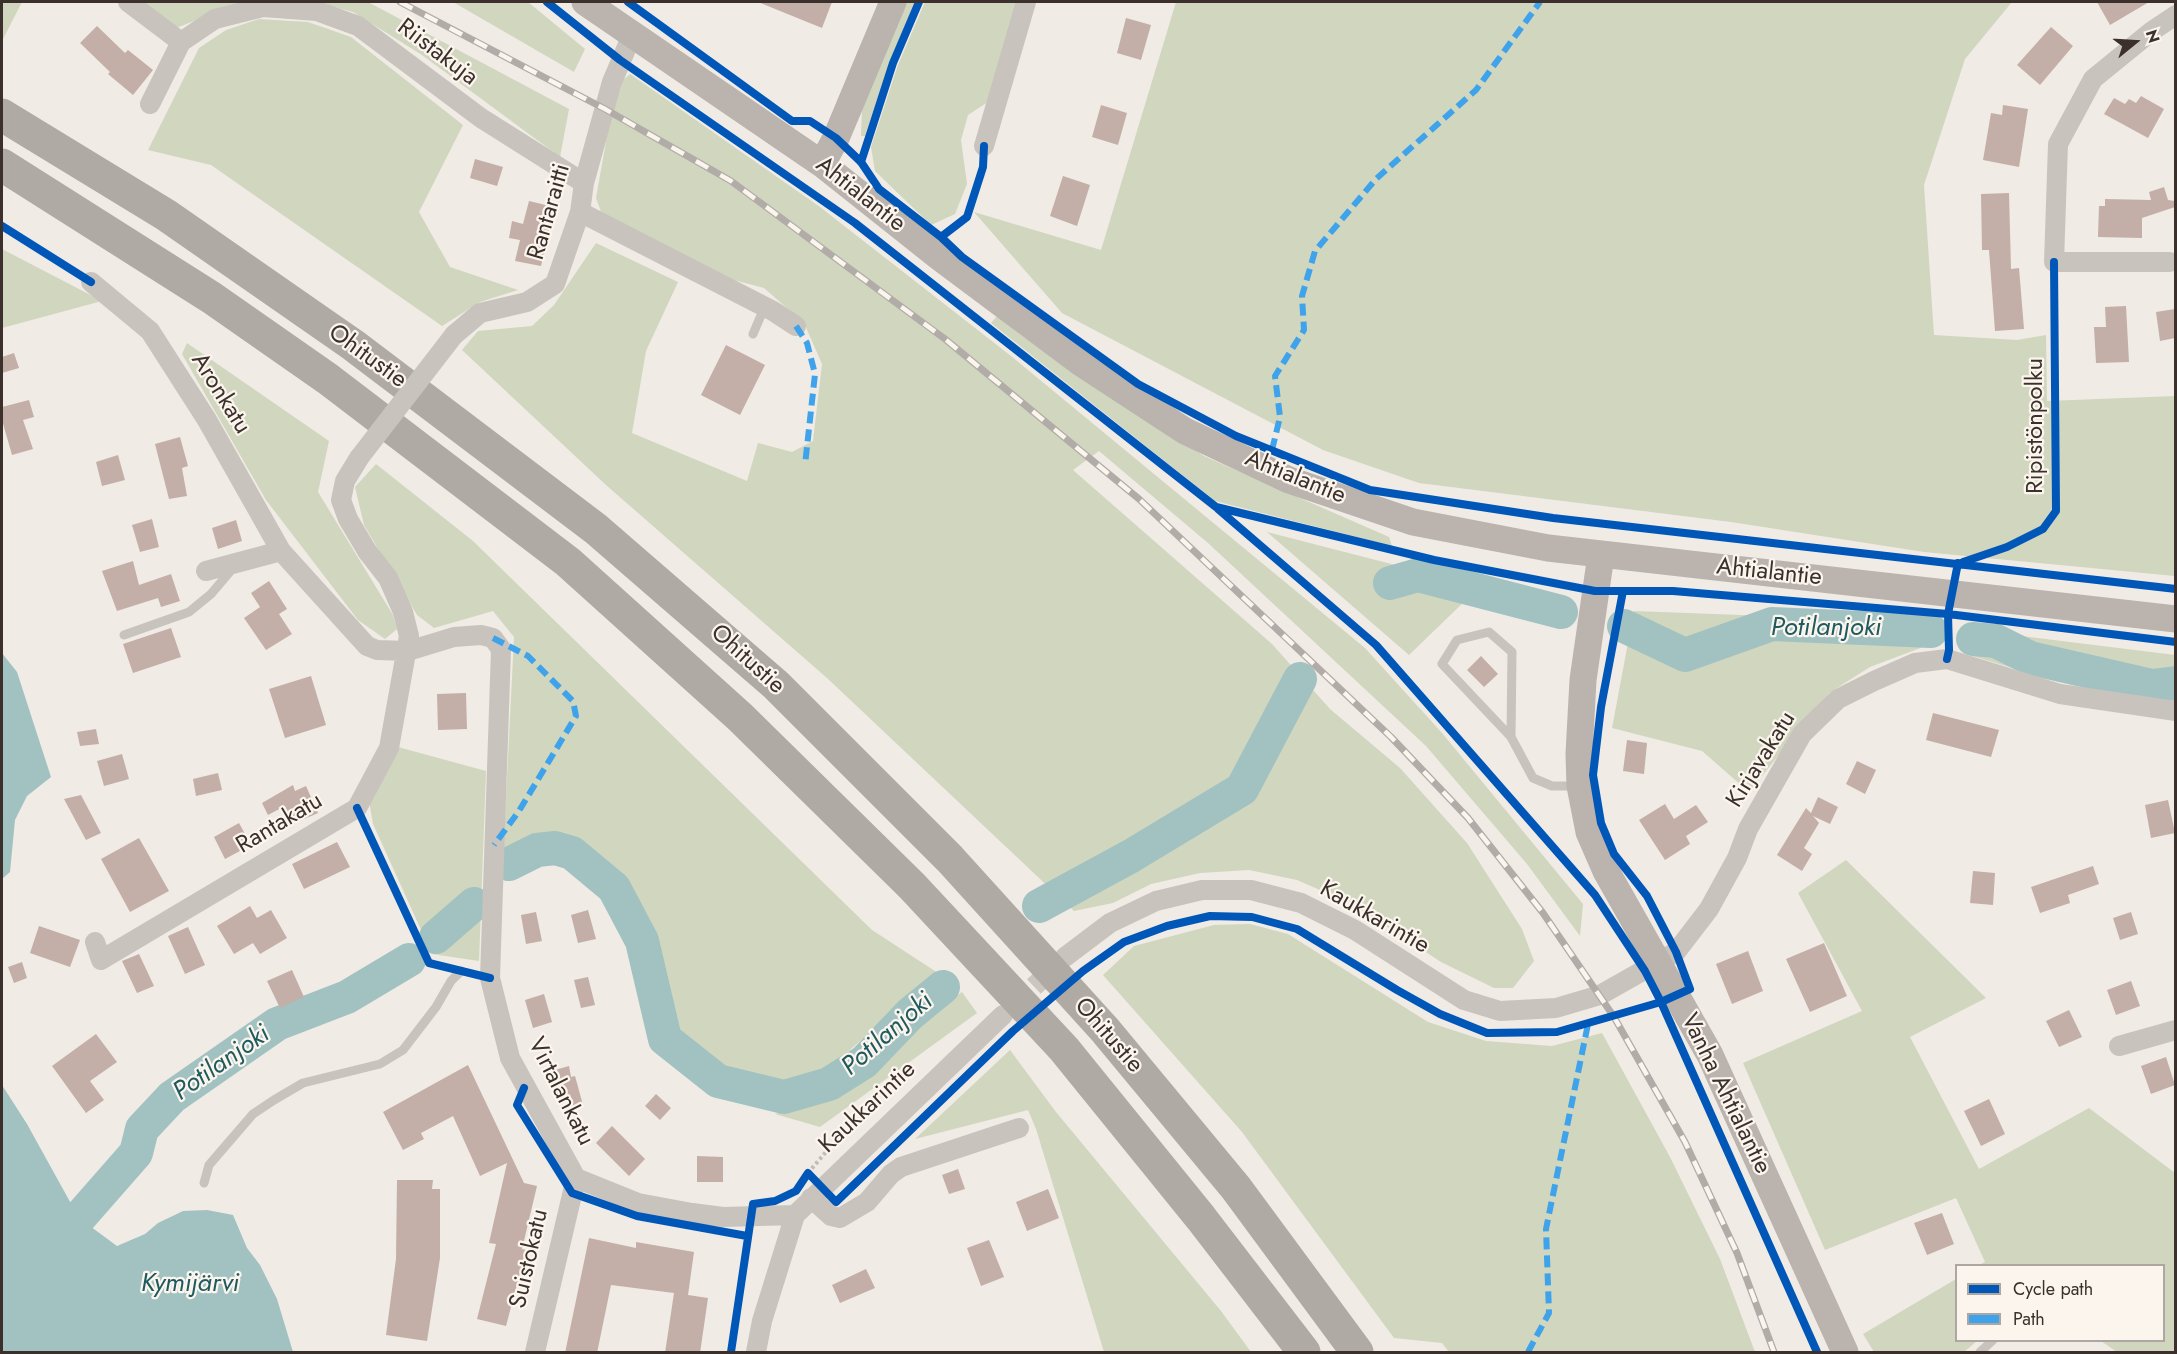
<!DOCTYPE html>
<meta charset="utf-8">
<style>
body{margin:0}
#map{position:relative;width:2177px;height:1354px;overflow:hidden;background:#f0ebe5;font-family:Jost,sans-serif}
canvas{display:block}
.frame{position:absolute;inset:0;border:3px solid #3b302b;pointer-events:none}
.legend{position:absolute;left:1955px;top:1264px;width:210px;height:78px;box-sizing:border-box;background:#fbf5ee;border:2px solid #aea6a0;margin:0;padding:8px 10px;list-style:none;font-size:18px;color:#3b302b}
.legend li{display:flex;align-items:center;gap:12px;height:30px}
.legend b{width:30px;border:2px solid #aea6a0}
.north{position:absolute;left:2105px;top:12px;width:60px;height:60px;-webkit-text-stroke:4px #fbf5ee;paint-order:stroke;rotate:72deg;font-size:16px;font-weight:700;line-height:24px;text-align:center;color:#3b302b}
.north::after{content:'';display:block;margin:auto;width:21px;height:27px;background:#3b302b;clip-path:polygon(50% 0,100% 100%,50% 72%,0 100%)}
</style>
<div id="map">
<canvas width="2177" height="1354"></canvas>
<div class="frame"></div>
<ul class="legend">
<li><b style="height:8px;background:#0057b8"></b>Cycle path</li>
<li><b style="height:8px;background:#3fa3eb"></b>Path</li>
</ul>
<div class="north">N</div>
</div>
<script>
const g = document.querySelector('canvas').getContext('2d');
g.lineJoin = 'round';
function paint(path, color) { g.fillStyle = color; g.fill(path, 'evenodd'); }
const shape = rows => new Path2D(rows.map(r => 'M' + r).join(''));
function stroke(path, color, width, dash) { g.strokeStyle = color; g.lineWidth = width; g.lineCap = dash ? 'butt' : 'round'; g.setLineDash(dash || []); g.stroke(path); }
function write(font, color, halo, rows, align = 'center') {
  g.font = font + ' Jost,sans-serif'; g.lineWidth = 4.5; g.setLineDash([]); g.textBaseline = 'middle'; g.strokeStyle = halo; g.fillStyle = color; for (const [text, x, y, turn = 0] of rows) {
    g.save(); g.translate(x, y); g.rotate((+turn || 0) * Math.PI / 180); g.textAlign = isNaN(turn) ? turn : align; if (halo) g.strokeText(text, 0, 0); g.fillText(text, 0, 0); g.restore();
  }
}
const green = shape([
 [2,2,22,2,2,41],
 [135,2,243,2,171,30],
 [315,2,368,2,569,109,560,157,422,55,353,12],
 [453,2,528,2,585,49,574,72],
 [902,2,915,2,894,51,867,129,865,136,861,136,862,107],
 [925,2,1020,2,991,100,968,115,961,140,967,184,955,214,931,225,875,171,871,147,898,65],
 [1176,2,2012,2,1965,59,1924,185,1934,335,2017,340,2046,335,2047,401,2175,396,2175,576,1924,552,1731,522,1419,483,1323,450,1062,313,974,212,1101,250],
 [259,19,308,22,351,37,463,125,419,212,450,267,518,290,480,302,442,326,211,165,148,150,199,48,226,30],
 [630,74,820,207,1011,356,1365,648,1442,733,1583,904,1580,936,1527,864,1426,746,1208,543,1099,451,1073,470,1272,644,1330,709,1400,768,1467,843,1522,929,1534,961,1513,988,1494,988,1441,962,1352,904,1297,880,1249,870,1200,873,1151,884,1113,903,1074,911,827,678,606,485,462,350,478,331,532,326,554,305,596,243,678,282,646,351,632,433,747,481,758,443,792,452,813,441,822,364,804,323,764,288,730,279,604,220,596,198,607,136,623,80],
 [2,249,102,301,2,328],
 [997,316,1021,335,1204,456,1389,537,1392,546,1215,501,991,323],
 [187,343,329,441,318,492,393,615,397,629,385,639,358,620,266,500,182,354],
 [376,464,473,541,872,930,938,973,820,1076,781,1084,726,1070,675,1027,655,933,620,880,556,833,503,858,514,637,493,611,434,628,417,615,364,525,355,487],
 [1267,532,1403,567,1467,599,1409,655],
 [1634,611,1929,622,1931,644,1870,667,1829,693,1749,792,1702,751,1612,728],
 [1965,629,2175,655,2175,701,2045,678,1963,653],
 [398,747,486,771,479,961,432,954,373,824,369,801],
 [1846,860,1986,998,1910,1037,1979,1169,2089,1108,2175,1173,2175,1352,2117,1352,2101,1341,2164,1340,2164,1266,1979,1265,1985,1262,1956,1198,1825,1250,1743,1063,1862,1011,1798,893],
 [1250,924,1288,934,1428,1022,1486,1041,1552,1046,1602,1033,1670,1157,1720,1259,1755,1352,1449,1352,1442,1343,1394,1338,1242,1132,1103,975,1134,946,1214,925],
 [962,992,977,1013,820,1127,775,1114,849,1088,919,1023],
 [1010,1050,1056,1112,1221,1311,1251,1352,1104,1352,1036,1129,1028,1110,915,1139],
 [1956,1279,1956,1340,1977,1341,1964,1352,1874,1352,1863,1334]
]);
const water = shape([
 [2,653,17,672,51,777,27,796,15,820,10,872,2,879],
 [2,1085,27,1124,79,1218,117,1246,145,1234,158,1223,183,1211,207,1210,233,1215,247,1248,260,1265,277,1299,293,1352,2,1352]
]);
const river = shape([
 [1390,583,1418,575,1561,612],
 [1624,626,1685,655,1772,624,1931,631],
 [1973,639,1996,641,2030,658,2152,686,2176,683],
 [509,864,537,850,555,848,572,853,614,888,642,941,665,1039,718,1081,784,1097,829,1084,864,1062,910,1014,943,987],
 [1039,906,1131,856,1242,789,1300,679],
 [436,937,474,904],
 [79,1218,136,1153,142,1129,172,1097,277,1024,347,997,409,960]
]);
const building = shape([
 [758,2,832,2,822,28],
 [2097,2,2149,2,2110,25],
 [1126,18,1151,25,1141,60,1117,53],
 [97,26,125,53,128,50,153,70,133,95,108,74,110,72,80,43],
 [2051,27,2073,46,2040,85,2017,65],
 [2141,96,2164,109,2148,138,2104,114,2114,98,2125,104,2129,99,2136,103],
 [1101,105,1127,113,1118,145,1092,137],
 [2003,105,2028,109,2019,167,1983,160,1991,113,2002,115],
 [475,159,503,167,497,186,470,178],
 [1063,176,1090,185,1077,226,1050,216],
 [2164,187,2168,200,2175,201,2175,207,2142,218,2142,238,2098,237,2099,206,2105,206,2105,199,2151,200,2149,192],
 [2009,193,2011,269,2019,268,2024,329,1995,331,1989,250,1982,250,1981,194],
 [529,201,554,207,541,266,515,261,520,240,509,238,512,221,523,224],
 [2126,306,2129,362,2096,363,2094,327,2106,327,2105,307],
 [2175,309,2175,338,2160,341,2156,312],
 [726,345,765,365,740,415,701,395],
 [14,353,19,368,2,373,2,357],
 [29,400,34,417,23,420,33,449,12,455,2,420,2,407],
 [180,437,188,466,182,468,187,496,169,499,155,444],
 [118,455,125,480,102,486,96,462],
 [152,519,159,547,140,552,132,525],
 [236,520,242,541,218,549,212,528],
 [133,561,139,585,171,574,180,601,161,607,158,598,117,611,102,571],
 [269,581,287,609,279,614,292,634,266,650,244,618,260,607,251,593],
 [171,628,181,657,133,673,123,644],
 [1481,656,1498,674,1484,687,1467,670],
 [311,676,326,725,285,738,269,689],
 [466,693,467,729,438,730,437,694],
 [1933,713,1999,730,1991,757,1926,740],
 [96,729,99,744,80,746,77,732],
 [1627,740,1647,743,1644,774,1623,771],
 [122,754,129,779,104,786,97,761],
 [1857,761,1876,770,1865,794,1846,784],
 [218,773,222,790,196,796,193,779],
 [293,785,295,791,306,786,318,813,293,824,285,806,268,815,262,803],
 [81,795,101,833,86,840,64,799],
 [1818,797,1838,807,1830,824,1813,816,1819,823,1804,848,1812,854,1802,871,1777,855,1806,808,1811,813],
 [2168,800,2175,833,2151,838,2145,805],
 [1665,804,1674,819,1696,805,1708,822,1686,836,1690,844,1665,860,1639,820],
 [239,823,251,845,225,859,214,837],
 [139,838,169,891,130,912,101,859],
 [337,842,350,867,304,889,292,864],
 [2093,866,2099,884,2068,895,2070,903,2040,913,2031,887],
 [1973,871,1995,873,1993,905,1970,903],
 [250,906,257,918,271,910,287,938,260,954,253,943,234,954,217,926],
 [588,910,596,939,578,943,571,915],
 [536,912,542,941,526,944,521,915],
 [2131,912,2138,934,2120,940,2113,918],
 [39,926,80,940,70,967,30,953],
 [188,927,205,965,185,974,168,936],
 [1824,943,1847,996,1810,1012,1786,959],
 [1748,951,1763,991,1732,1004,1716,964],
 [139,954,154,986,137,993,122,961],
 [22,962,27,978,14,983,8,967],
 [292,970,304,997,280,1008,267,981],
 [588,977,595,1005,581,1008,574,980],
 [2131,981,2140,1006,2116,1015,2107,990],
 [544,994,552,1022,533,1028,525,1000],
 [2069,1010,2082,1037,2059,1047,2046,1021],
 [96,1034,117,1062,90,1081,104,1100,86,1113,52,1066],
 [2166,1057,2175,1085,2151,1094,2141,1066],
 [468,1065,524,1183,537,1186,522,1249,526,1250,506,1326,477,1319,496,1244,489,1243,507,1163,480,1176,453,1116,421,1133,424,1139,403,1150,383,1112],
 [569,1066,571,1077,575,1076,583,1105,569,1109,564,1093,554,1095,548,1072],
 [656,1094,671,1108,660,1120,645,1106],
 [1989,1099,2005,1134,1981,1146,1964,1111],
 [612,1126,645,1159,629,1176,596,1143],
 [697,1156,723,1157,723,1182,697,1182],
 [958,1169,965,1189,949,1194,942,1175],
 [397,1180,433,1180,432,1189,440,1189,440,1258,427,1341,386,1335,396,1259],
 [1048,1189,1059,1218,1027,1231,1016,1202],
 [1942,1213,1954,1244,1927,1255,1914,1223],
 [589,1238,636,1248,636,1242,694,1252,688,1295,708,1298,700,1353,665,1353,674,1293,611,1285,597,1353,565,1353],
 [989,1240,1004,1277,981,1286,967,1248],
 [866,1269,875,1288,840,1303,832,1285]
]);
const streetTunnel = shape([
 [1012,1007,1059,963]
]);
const path = shape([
 [808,1173,854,1119]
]);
const lane = shape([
 [753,334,765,306],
 [124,635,189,612,211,594,233,568],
 [1511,737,1512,652,1489,632,1457,640,1442,664,1511,737,1533,778,1552,786,1577,786],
 [204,1183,209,1165,253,1114,274,1100,303,1083,380,1064,403,1050,436,1007,451,981,461,971],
 [1980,1352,1993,1340]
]);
const street = shape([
 [128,2,181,42],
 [150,104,181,42,215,19,263,7,317,11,358,26,481,118,584,183],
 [984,146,1026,2],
 [580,212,773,311,796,326],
 [2170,262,2054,262,2058,144,2093,79,2152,31,2176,15],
 [91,282,150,331,207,420,281,551,367,646,377,650,408,651,454,637,481,635,493,638,501,649,490,978,510,1058,576,1178,638,1203,692,1213,723,1217,795,1215],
 [454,335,480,313,527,302,555,284,580,212,584,183,612,82,632,35],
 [206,571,281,551],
 [95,942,101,960,357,808,389,748,409,636,403,612,388,578,367,551,348,519,341,500,345,481,359,458],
 [1065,957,1110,923,1156,901,1202,890,1251,890,1301,903,1355,930,1464,1000,1500,1011,1556,1008,1600,995,1676,952,1709,909,1737,858,1748,829,1802,734,1838,699,1874,681,1915,663,1947,659,2060,694,2176,711],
 [2119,1046,2176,1030],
 [811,1198,831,1216,840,1218,867,1202,891,1174,901,1167,1019,1128],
 [535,1352,576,1178],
 [756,1352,762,1321,795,1215,1003,1015]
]);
const secondary = shape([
 [585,2,822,164,939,257,1081,363,1185,431,1289,480,1413,522,1548,548,2176,619],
 [822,164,836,138,893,2],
 [1601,555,1583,680,1579,754,1580,786,1589,832,1606,871,1710,1055,1845,1352]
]);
const highway = shape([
 [2,115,166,215,353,345,596,529,776,685,950,859,1105,1030,1236,1188,1357,1352],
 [2,165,212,298,328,379,568,562,740,717,912,886,1064,1049,1201,1218,1304,1352]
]);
const rail = shape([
 [400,2,605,109,731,181,945,339,1139,499,1391,737,1468,818,1543,913,1614,1017,1685,1142,1737,1253,1774,1352]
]);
const streetBridge = shape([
 [359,458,454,335]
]);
const quiet = shape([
 [796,326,807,343,815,374,805,465],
 [1272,450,1280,417,1275,376,1304,330,1302,296,1315,251,1376,179,1476,90,1540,2],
 [493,638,528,656,573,701,576,716,519,811,494,845],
 [1528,1352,1549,1313,1546,1229,1588,1024]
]);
const cycleway = shape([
 [547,2,620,60,855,223,1216,507,1434,560,1595,591,1673,591,1948,614,2176,642],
 [628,2,792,121,810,121,836,138,861,162,879,189,941,237,962,257,1138,384,1236,436,1370,490,1553,518,2176,589],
 [861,162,893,63,919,2],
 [2,226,91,282],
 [941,237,967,217,983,167,984,146],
 [1218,509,1376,645,1595,895,1645,971,1661,1002,1817,1352],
 [1963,562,2007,547,2043,529,2056,511,2054,262],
 [1947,659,1949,650,1948,614,1958,563],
 [357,808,429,963,490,978],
 [524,1088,517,1105,572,1193,637,1216,747,1236],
 [731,1352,753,1204,775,1201,796,1191,808,1173,836,1202,1013,1031,1083,971,1124,942,1167,926,1210,916,1252,917,1297,929,1397,990,1440,1014,1487,1033,1557,1032,1661,1002,1690,989,1676,952,1647,896,1614,854,1601,823,1593,775,1601,707,1623,591]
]);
const streetNames = [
 ["Riistakuja",437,53,37],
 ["Ahtialantie",860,195,38],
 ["Rantaraitti",550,212,-74],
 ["Ohitustie",367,357,36],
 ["Aronkatu",220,394,58],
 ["Ripistönpolku",2036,426,-90],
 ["Ahtialantie",1295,478,22],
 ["Ahtialantie",1769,573,6],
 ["Ohitustie",747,660,42],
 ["Kirjavakatu",1762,760,-58],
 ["Rantakatu",280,824,-31],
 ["Kaukkarintie",1374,918,30],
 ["Ohitustie",1108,1036,49],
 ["Virtalankatu",560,1092,63],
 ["Vanha Ahtialantie",1725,1094,64],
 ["Kaukkarintie",868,1108,-43],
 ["Suistokatu",530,1259,-77]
];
const waterNames = [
 ["Potilanjoki",1826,629],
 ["Potilanjoki",888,1035,-41],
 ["Potilanjoki",222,1064,-35],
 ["Kymijärvi",190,1285]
];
paint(green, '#d1d6bf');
paint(water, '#a1c2c1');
stroke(river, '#a1c2c1', 34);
paint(building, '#c3afa7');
stroke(streetTunnel, '#ccc6c0', 20, [20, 10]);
stroke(path, '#c2bbb6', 4, [3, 3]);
stroke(lane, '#c9c3be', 9);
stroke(street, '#c9c3be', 20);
stroke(secondary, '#bab3ae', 27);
stroke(highway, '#afaaa4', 33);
stroke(rail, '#b1aca8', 7);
stroke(rail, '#fbf5ee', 4.5, [14]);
stroke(streetBridge, '#c9c3be', 20);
stroke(quiet, '#3fa3eb', 6, [12, 6]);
stroke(cycleway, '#0057b8', 8);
write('24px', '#3b302b', '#fbf5ee', streetNames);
write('italic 26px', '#1f5a5e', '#fbf5ee', waterNames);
</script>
